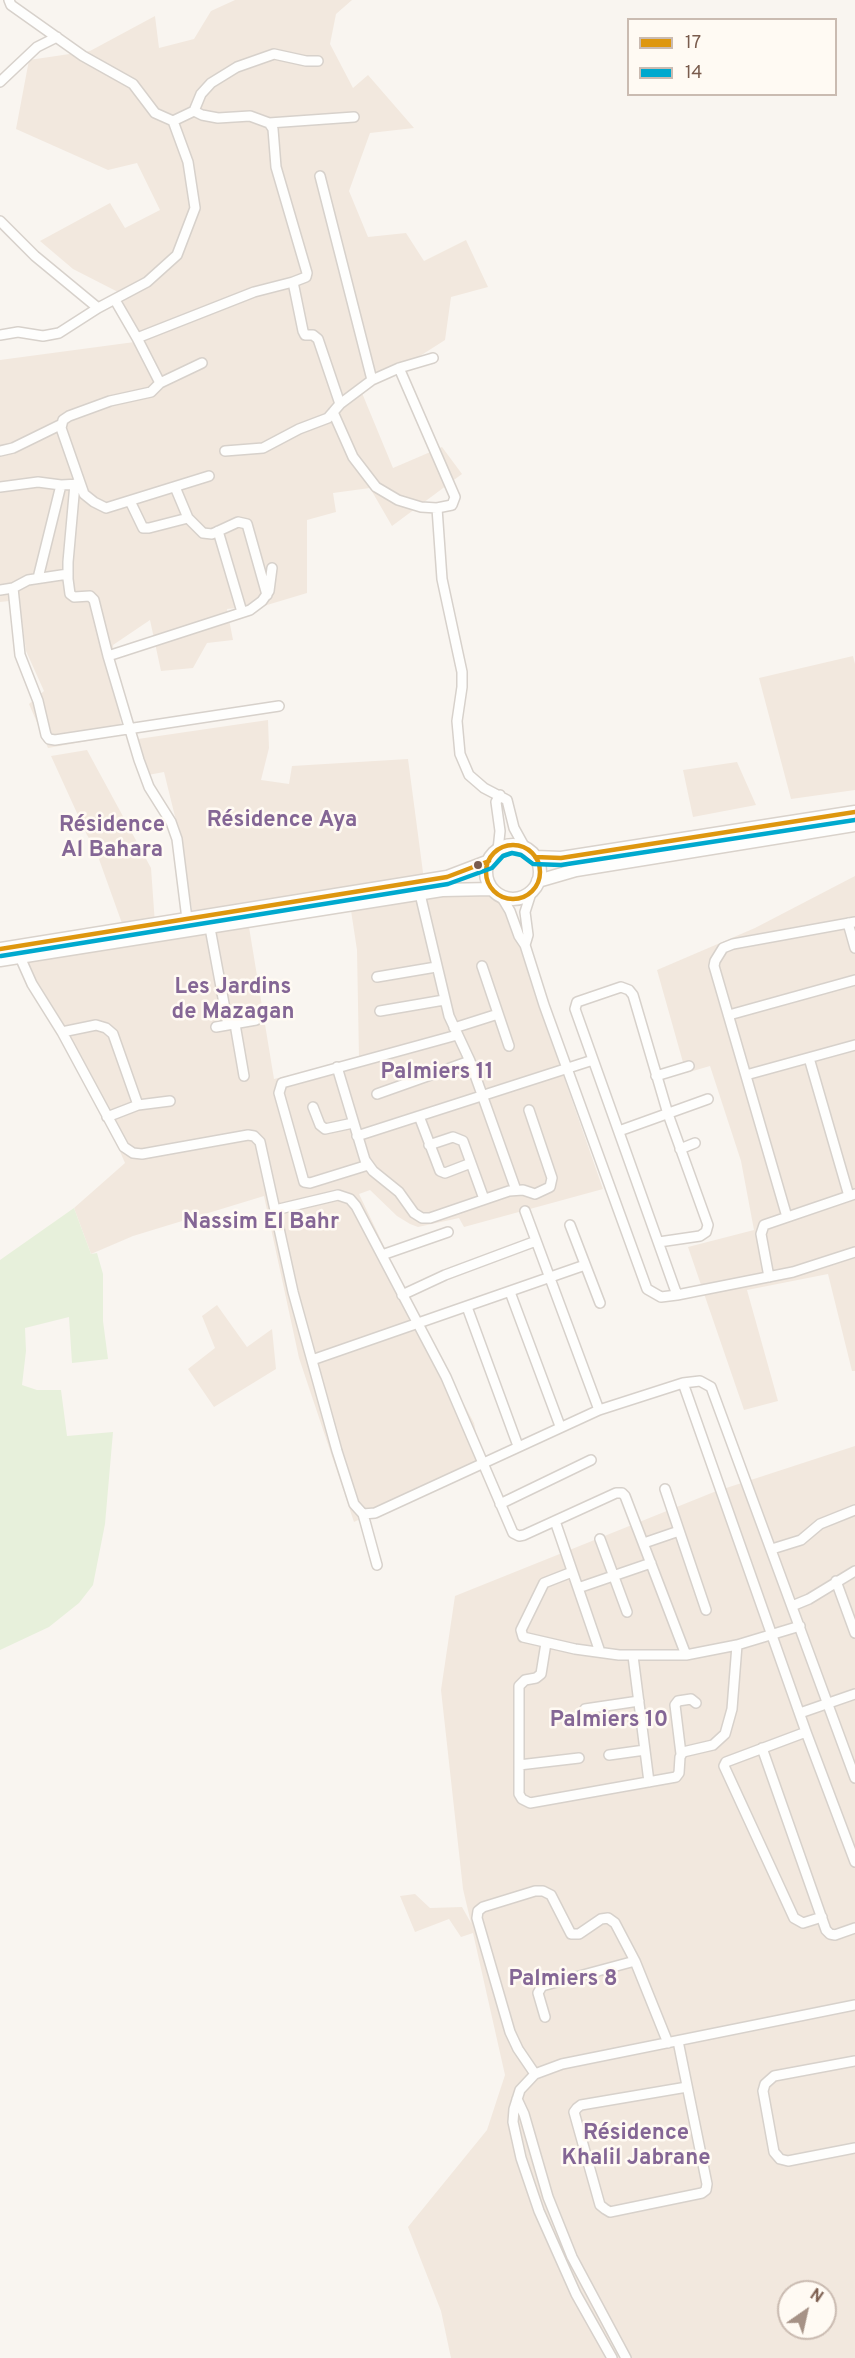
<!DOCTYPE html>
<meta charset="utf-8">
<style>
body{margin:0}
#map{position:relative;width:855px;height:2358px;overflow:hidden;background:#f9f5f0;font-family:Overpass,sans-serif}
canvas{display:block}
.legend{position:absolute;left:627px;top:18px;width:210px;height:78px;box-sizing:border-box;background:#fffaf3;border:2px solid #cabbb1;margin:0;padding:8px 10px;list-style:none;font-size:18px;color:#7a5c4d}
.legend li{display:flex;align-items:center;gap:12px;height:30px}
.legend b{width:30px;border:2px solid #cabbb1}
.north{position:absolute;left:777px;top:2280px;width:60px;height:60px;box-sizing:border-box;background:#fffaf3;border:2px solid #cabbb1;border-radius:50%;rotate:34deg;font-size:16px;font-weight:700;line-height:24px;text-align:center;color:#7a5c4d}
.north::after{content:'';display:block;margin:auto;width:21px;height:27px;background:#a69286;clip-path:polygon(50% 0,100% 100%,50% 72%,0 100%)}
</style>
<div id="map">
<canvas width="855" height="2358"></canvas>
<ul class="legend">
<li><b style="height:8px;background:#de970f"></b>17</li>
<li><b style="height:8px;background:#00a9ce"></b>14</li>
</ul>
<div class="north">N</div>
</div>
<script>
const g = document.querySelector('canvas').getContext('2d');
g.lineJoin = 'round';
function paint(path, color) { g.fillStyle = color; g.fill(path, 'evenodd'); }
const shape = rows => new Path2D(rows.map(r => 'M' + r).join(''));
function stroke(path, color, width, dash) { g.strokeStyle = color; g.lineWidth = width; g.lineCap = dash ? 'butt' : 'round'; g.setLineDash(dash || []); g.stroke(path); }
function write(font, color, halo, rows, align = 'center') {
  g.font = font + ' Overpass,sans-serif'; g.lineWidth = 5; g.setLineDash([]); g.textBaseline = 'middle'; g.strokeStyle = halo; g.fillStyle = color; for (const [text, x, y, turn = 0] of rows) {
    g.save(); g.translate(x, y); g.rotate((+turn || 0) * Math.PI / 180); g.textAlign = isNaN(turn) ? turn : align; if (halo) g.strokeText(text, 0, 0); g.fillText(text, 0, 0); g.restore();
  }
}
const residential = shape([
 [235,0,352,0,336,14,330,44,353,88,368,75,414,128,370,133,349,191,368,237,406,233,424,261,466,240,488,287,451,297,445,340,362,393,393,468,442,447,462,474,392,526,370,488,333,493,336,512,307,520,307,593,267,605,227,609,233,640,207,643,193,668,161,671,150,620,113,645,122,735,48,748,29,704,44,691,26,651,19,600,0,602,0,360,142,341,118,292,73,269,40,241,110,203,125,228,160,210,137,163,108,170,16,129,29,60,90,51,155,16,159,48,194,39,211,11],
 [853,656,855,664,855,790,791,799,759,678],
 [268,720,269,748,261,780,289,784,292,766,408,759,424,880,193,917,182,845,164,772,148,775,138,739],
 [87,750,151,868,155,924,124,929,95,848,87,835,51,756],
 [737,762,756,805,693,817,683,770],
 [855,876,855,1371,852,1371,828,1274,747,1290,778,1401,744,1410,688,1247,754,1230,741,1161,710,1066,686,1073,657,970,755,928],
 [492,889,501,896,512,899,518,934,566,1083,603,1189,464,1227,459,1218,418,1227,410,1224,397,1216,370,1190,359,1194,419,1319,474,1423,482,1460,354,1522,299,1358,264,1196,133,1236,91,1254,74,1208,125,1163,98,1100,20,957,248,921,274,1079,359,1058,357,950,350,904],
 [217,1305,247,1347,272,1329,276,1369,214,1407,188,1369,215,1348,202,1316],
 [855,1446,855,2358,451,2358,441,2311,408,2227,487,2130,505,2075,473,1933,461,1937,449,1919,415,1932,400,1896,415,1894,430,1908,462,1907,471,1923,463,1889,441,1690,455,1596,714,1492],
 [789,2292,825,2292,825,2328,789,2328]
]);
const green = shape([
 [74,1208,91,1254,97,1253,103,1274,103,1321,108,1359,72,1363,69,1317,25,1328,26,1351,22,1385,37,1390,61,1390,67,1436,113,1432,105,1524,93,1585,79,1603,49,1627,0,1650,0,1260]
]);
const minor = shape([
 [9,0,11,5,83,56,133,84,155,113,173,121,194,111,201,94,211,83,237,67,274,54,306,61,318,61],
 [0,82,37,47,57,37],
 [194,111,202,115,218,118,250,116,269,123,273,129,276,167,307,273,306,277,293,282,303,331,305,335,313,335,318,339,340,404],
 [269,123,354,117],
 [320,176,372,380],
 [0,221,35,256,98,308],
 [115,300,137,338,160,383],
 [0,335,18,332,43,336,59,333,98,308,147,282,177,255,195,208,188,162,173,121],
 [137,338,254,292,293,282],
 [202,363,160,383,151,392,110,401,69,416,63,420,61,428,84,494,94,502,106,508,209,476],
 [333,412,353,457,376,487,398,500,421,507,437,508,452,505,455,497,399,368],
 [0,451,13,448,62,424],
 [225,451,263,448,299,429,328,418,340,404,372,380,399,368,433,358],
 [75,484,68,562,68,579,70,594,74,597,90,596,94,600,108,656,139,760,149,787,171,822,177,839,187,919],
 [0,487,38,482,61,485,80,484],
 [175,487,188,518,203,533,212,534,238,522,247,524,267,595],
 [130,501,143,528,149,528,188,518],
 [437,508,442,579,462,672,462,687,457,721,460,754,469,775,484,788,507,800,514,828,525,848],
 [218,531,242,612],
 [38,578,61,485],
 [13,588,20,655,38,701,46,735,49,739,55,740,279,706],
 [0,590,13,588,28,580,68,574],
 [108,656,250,610,262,601,269,591,272,568],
 [498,850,500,831,496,802,500,795],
 [420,894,449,1016,470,1061,516,1190],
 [501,896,510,911,519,936,525,945,544,1005,647,1289,661,1297,677,1295,793,1272,855,1252],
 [848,923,855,948],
 [210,928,228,1025],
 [525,945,528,935,525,912,532,890],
 [20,957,32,984,62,1032,124,1147,133,1153,142,1154,248,1135,254,1136,260,1142,293,1292,337,1451,354,1504,363,1514,375,1513,599,1410,683,1383,700,1381,711,1387,855,1778],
 [482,966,509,1046],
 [377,977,436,967],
 [380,1011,444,1000],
 [729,1015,855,980],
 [235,1024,244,1076],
 [216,1027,256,1020],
 [454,1028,498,1014],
 [62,1032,96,1025,106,1028,113,1034,138,1105],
 [809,1058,849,1196],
 [337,1067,365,1160,373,1171,399,1192,414,1213,422,1218,430,1218,509,1191,523,1190,535,1194,550,1187,552,1178,529,1110],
 [746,1075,855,1045],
 [656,1076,689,1066],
 [377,1094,470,1061],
 [313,1107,320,1125,325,1129,353,1123],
 [419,1116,440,1171,445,1173,471,1163],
 [107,1117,138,1105,170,1101],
 [619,1131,708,1099],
 [357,1136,593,1060],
 [429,1145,453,1137,463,1141,484,1199],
 [680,1149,695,1143],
 [368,1165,310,1183,304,1182,279,1093,282,1083,457,1035],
 [275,1210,338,1195,350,1199,356,1206,446,1377,513,1533,519,1536,524,1535,616,1493,622,1493,625,1496,686,1655],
 [525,1211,599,1410],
 [787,1217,714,966,715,961,723,948,733,944,855,922],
 [570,1225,600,1303],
 [659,1242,700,1236,706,1232,708,1225,668,1114,633,995,629,990,621,987,577,1002,575,1009,677,1295],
 [382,1255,448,1232],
 [769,1277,761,1234,764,1225,855,1194],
 [510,1292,560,1426],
 [402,1295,445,1275,536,1241],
 [467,1307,518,1446],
 [312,1360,585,1265],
 [683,1383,806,1732,855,1862],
 [665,1489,706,1610],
 [500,1504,591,1460],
 [363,1514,377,1565],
 [555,1521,600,1652],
 [600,1539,627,1612],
 [644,1543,679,1531],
 [772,1549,801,1540,820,1524,855,1510],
 [572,1572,544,1583,521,1630,523,1637,575,1649,619,1655,686,1655,737,1645,800,1626],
 [836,1581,855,1633],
 [578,1588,651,1563],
 [792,1606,809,1599,855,1571],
 [546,1643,541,1674,536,1678,525,1680,519,1686,519,1794,522,1799,530,1803,676,1777,679,1773,680,1757,683,1752,713,1745,725,1734,732,1709,737,1645],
 [633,1656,649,1782],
 [585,1709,639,1701],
 [800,1713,855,1694],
 [806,1732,726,1762,724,1766,794,1918,803,1923,822,1917],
 [762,1748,826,1930,830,1934,835,1935,855,1928],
 [681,1754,675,1705,678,1701,691,1699,696,1703],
 [609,1755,645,1750],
 [519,1765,579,1758],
 [545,2017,538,1993,542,1986,635,1961],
 [678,2041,707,2184,706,2190,702,2193,610,2212,605,2209,600,2205,574,2112,577,2108,581,2105,687,2087],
 [855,2061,774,2076,765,2084,763,2091,774,2152,780,2159,788,2161,855,2148],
 [535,2074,518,2049,510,2032,477,1918,478,1911,483,1907,535,1891,543,1891,551,1895,571,1934,579,1934,601,1919,608,1918,615,1923,635,1961,668,2043],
 [517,2099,524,2114,548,2197,572,2257,626,2358],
 [612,2358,576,2294,539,2211,521,2158,513,2122,514,2109,520,2090,535,2074,562,2064,855,2005]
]);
const secondary = shape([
 '486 872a27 27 0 1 1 54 0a27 27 0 1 1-54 0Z',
 [535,857,561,858,855,812],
 [538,881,576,870,855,825],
 [0,949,447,877,489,861],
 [0,960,442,890,492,889]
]);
const bus1 = shape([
 '486 872a27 27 0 1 1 54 0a27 27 0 1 1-54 0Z',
 [535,857,561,858,855,812],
 [0,949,447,877,489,861]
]);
const bus2 = shape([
 [1,956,448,884,492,868,503,856,512,853,521,855,533,864,561,865,855,820]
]);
const markers = [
 [478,865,5,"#7a5c4d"]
];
const quarterNames = [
 ["Résidence Aya",282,822],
 ["Résidence",112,827],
 ["Al Bahara",112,852],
 ["Les Jardins",233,989],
 ["de Mazagan",233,1014],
 ["Palmiers 11",437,1074],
 ["Nassim El Bahr",261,1224],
 ["Palmiers 10",609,1722],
 ["Palmiers 8",563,1981],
 ["Résidence",636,2135],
 ["Khalil Jabrane",636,2160]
];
paint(residential, '#f2e8de');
paint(green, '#e7f0db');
stroke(minor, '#d7d1cb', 12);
stroke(secondary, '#d9d2cb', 15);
stroke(minor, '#fefefd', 9);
stroke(secondary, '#fefefd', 12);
stroke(bus1, '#de970f', 4.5);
stroke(bus2, '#00a9ce', 4.5);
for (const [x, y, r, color] of markers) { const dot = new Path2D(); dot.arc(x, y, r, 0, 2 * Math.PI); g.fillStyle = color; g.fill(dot); stroke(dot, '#fffaf3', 2); }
write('bold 22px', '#846695', '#fffaf3', quarterNames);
</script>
